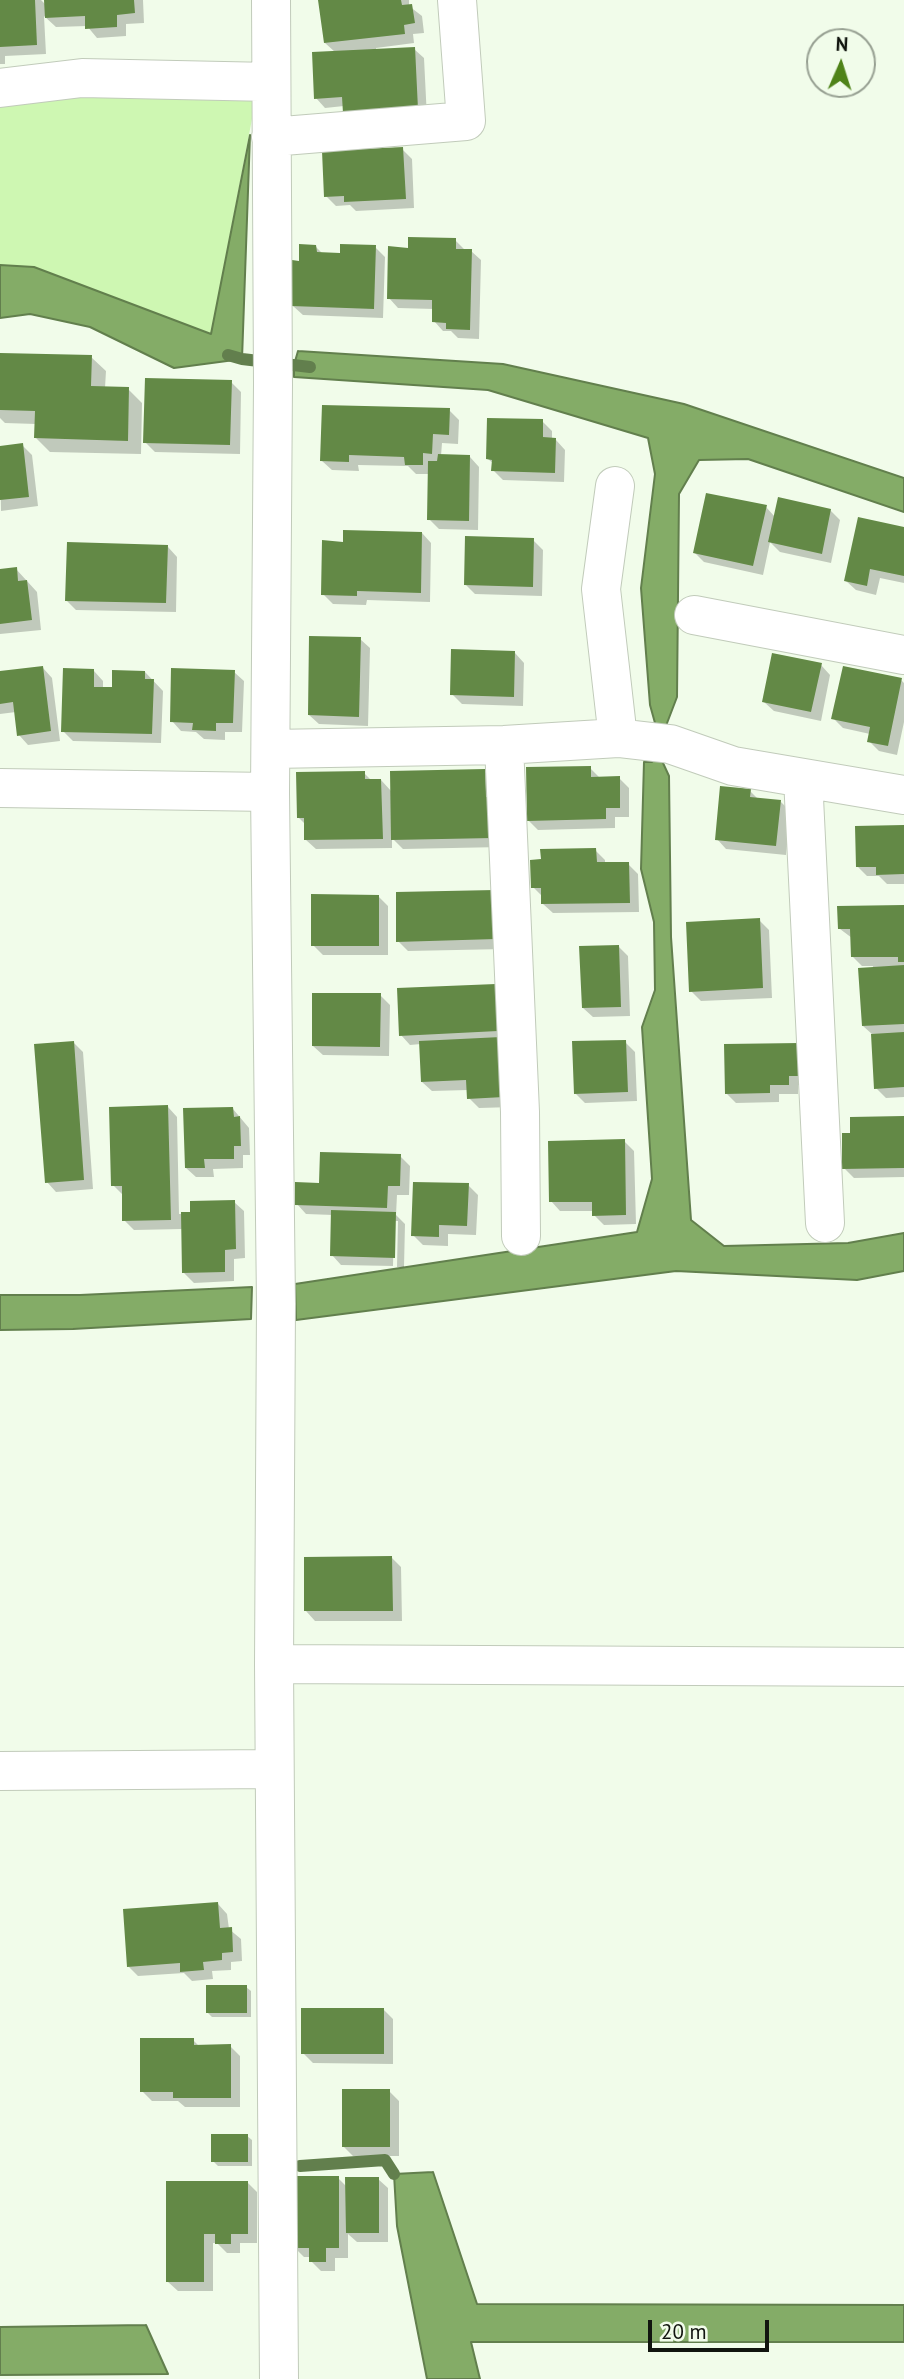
<!DOCTYPE html>
<style>
body{margin:0}
#map{position:relative;width:904px;height:2379px;overflow:hidden;background:#f1fcea;font-family:"PT Sans",sans-serif}
canvas{display:block}
.north{position:absolute;left:806px;top:28px;width:70px;height:70px;box-sizing:border-box;background:#f1fcea;border:2px solid #97a092;border-radius:50%;rotate:3deg;font-size:19px;font-weight:700;line-height:28px;text-align:center;color:#11150f}
.north::after{content:'';display:block;margin:auto;width:24px;height:32px;background:#4f8319;clip-path:polygon(50% 0,100% 100%,50% 72%,0 100%)}
.scale{position:absolute;left:648px;top:2320px;width:121px;height:32px;box-sizing:border-box;border:4px solid #11150f;border-top:0;padding-left:9px;font-size:21px;line-height:24px;white-space:nowrap;color:#11150f;-webkit-text-stroke:5px #f1fcea;paint-order:stroke}
</style>
<div id="map">
<canvas width="904" height="2379"></canvas>
<div class="north">N</div>
<div class="scale">20 m</div>
</div>
<script>
const g = document.querySelector('canvas').getContext('2d');
g.lineJoin = 'round';
function paint(path, color) { g.fillStyle = color; g.fill(path, 'evenodd'); }
const shape = rows => new Path2D(rows.map(r => 'M' + r).join(''));
function stroke(path, color, width, dash) { g.strokeStyle = color; g.lineWidth = width; g.lineCap = dash ? 'butt' : 'round'; g.setLineDash(dash || []); g.stroke(path); }
const green = shape([
 [73,93,256,98,211,334,34,267,0,265,0,104]
]);
const water = shape([
 [250,135,242,359,174,368,90,327,30,314,0,318,0,265,34,267,211,334,250,135],
 [298,351,503,364,684,404,904,478,904,512,748,459,699,460,679,494,677,697,664,731,663,763,669,776,671,937,691,1220,724,1246,848,1243,904,1233,904,1271,857,1280,676,1271,296,1320,295,1284,637,1232,652,1179,642,1027,655,990,654,922,641,869,644,762,652,762,655,723,650,705,641,588,655,474,648,438,488,390,294,377,294,365,298,351],
 [252,1287,251,1319,73,1329,0,1330,0,1295,80,1295,252,1287],
 [433,2172,477,2304,904,2305,904,2342,471,2342,480,2379,427,2379,397,2226,394,2174,433,2172],
 [146,2325,168,2374,0,2375,0,2327,146,2325]
]);
const shadow = shape([
 [0,0,41,0,46,5,45,0,143,0,144,23,126,24,126,36,97,38,87,26,56,27,44,16,46,54,5,56,5,64,0,64],
 [320,0,409,0,409,6,422,16,424,33,413,34,414,43,376,48,376,50,414,49,424,58,427,118,344,106,325,108,316,98,335,52,325,43],
 [402,149,412,159,414,208,356,211,350,205,336,206,326,196],
 [455,240,466,251,471,251,481,260,479,339,458,338,451,331,443,331,434,321,434,309,398,308,389,298,410,249],
 [316,247,323,254,341,254,375,247,385,257,383,318,303,315,293,306,300,262],
 [0,354,91,357,106,371,105,388,128,389,142,403,141,454,50,452,36,438,36,424,5,423,0,418],
 [231,382,241,392,240,454,155,452,145,442],
 [449,410,459,420,458,444,442,443,441,456,470,457,479,467,478,530,439,529,429,519,430,474,416,474,408,466,358,465,359,471,332,470,322,461],
 [542,421,552,431,552,440,556,440,565,450,564,482,503,480,493,470,494,464,488,459],
 [22,445,32,455,38,506,1,511,0,448],
 [766,507,775,517,830,510,840,520,831,563,780,552,770,542,763,575,704,562,695,553],
 [904,528,904,583,880,578,876,595,856,590,846,581],
 [422,533,431,543,430,602,367,600,366,605,333,604,323,594,344,543],
 [533,540,543,550,542,596,475,594,465,584],
 [168,547,177,557,176,612,76,610,66,600],
 [16,569,37,592,41,630,0,634,0,571],
 [360,639,370,648,368,726,319,724,309,715],
 [515,653,524,663,523,706,462,704,452,694],
 [821,665,830,675,821,721,774,711,764,702],
 [43,668,52,678,60,741,28,745,19,735,16,712,0,714,0,673],
 [94,671,103,681,103,689,114,689,145,672,163,691,161,743,73,741,63,731],
 [234,672,244,681,242,732,225,732,225,740,204,739,196,732,181,731,172,721],
 [901,680,904,683,904,722,897,755,879,751,869,741,870,734,843,728,833,718],
 [590,768,601,779,619,778,629,788,629,817,615,817,615,828,538,830,528,820],
 [484,771,494,781,502,847,403,849,392,838,392,848,316,849,306,840,306,825,298,817,364,773,372,781,381,780,392,792],
 [750,791,758,799,780,801,790,811,786,855,726,849,717,839],
 [904,827,904,884,887,884,879,876,867,876,858,867],
 [595,850,605,860,605,864,628,864,638,874,639,912,553,913,543,904,543,897,533,887],
 [494,892,505,949,408,951,398,941],
 [378,896,388,906,388,955,323,955,313,945],
 [904,907,904,1097,886,1098,876,1088,873,1035,863,1026,873,966,862,966,852,956,852,938,840,929],
 [759,920,769,930,772,998,701,1001,691,991],
 [618,946,628,956,630,1016,593,1017,583,1008],
 [495,985,513,1107,479,1108,469,1098,468,1090,432,1091,422,1082,421,1044,410,1045,401,1035],
 [380,995,390,1005,389,1056,323,1055,313,1046],
 [73,1042,83,1052,93,1189,56,1192,47,1182],
 [625,1042,635,1052,637,1101,585,1103,575,1093],
 [799,1044,809,1085,798,1085,798,1094,779,1094,779,1102,736,1103,726,1093],
 [168,1107,177,1117,179,1214,191,1214,234,1202,244,1211,245,1258,234,1259,234,1281,194,1283,184,1273,183,1229,134,1230,124,1220,123,1195,113,1185],
 [233,1109,249,1128,250,1155,243,1155,243,1168,213,1169,214,1177,196,1177,186,1168],
 [904,1118,904,1177,854,1178,844,1168],
 [624,1141,634,1151,636,1224,604,1225,594,1215,594,1211,560,1211,551,1201],
 [400,1156,410,1166,409,1195,397,1195,396,1215,405,1224,404,1267,397,1267,398,1221,394,1221,393,1266,341,1265,332,1255,333,1215,306,1214,297,1204,321,1185],
 [468,1185,478,1195,476,1235,448,1234,448,1246,423,1245,413,1235],
 [392,1558,401,1567,402,1621,315,1621,306,1611],
 [218,1904,227,1914,229,1929,241,1939,242,1961,231,1962,231,1970,212,1971,213,1979,192,1981,184,1973,138,1976,128,1966],
 [246,1987,251,1991,251,2017,212,2017,207,2012],
 [383,2009,393,2019,393,2064,313,2063,303,2053],
 [193,2040,199,2046,230,2046,240,2056,240,2107,185,2107,178,2101,152,2101,142,2091],
 [389,2091,399,2101,399,2156,353,2156,343,2146],
 [247,2136,252,2140,252,2166,218,2166,213,2161],
 [338,2178,347,2187,378,2179,388,2188,388,2242,357,2242,348,2234,348,2258,335,2258,335,2271,321,2271,311,2261,311,2257,304,2257,294,2247],
 [247,2182,257,2192,257,2243,240,2243,240,2253,227,2253,217,2243,213,2243,213,2291,178,2291,168,2282,168,2183]
]);
const stream = shape([
 [228,355,242,359,310,367],
 [300,2166,385,2160,394,2174]
]);
const building = shape([
 [0,0,35,0,37,45,0,47],
 [44,0,134,0,135,13,117,15,117,27,85,29,85,16,45,18],
 [318,0,401,0,402,5,412,4,415,23,404,25,405,34,324,43],
 [415,47,418,109,343,113,342,97,314,99,312,52],
 [403,147,406,199,344,202,344,196,324,197,322,151],
 [408,237,456,238,456,249,472,249,470,330,446,329,446,323,432,322,432,300,387,299,388,246,408,248],
 [299,244,316,245,317,252,340,253,340,244,376,245,374,309,291,306,292,260,299,261],
 [0,353,92,355,91,386,129,387,128,441,34,438,35,411,0,410],
 [145,378,232,380,230,445,143,443],
 [322,405,450,408,449,435,433,434,432,454,423,453,423,465,405,465,404,457,349,455,349,462,320,461],
 [487,418,543,419,543,437,556,438,555,473,491,471,492,460,486,459],
 [23,443,29,497,0,500,0,446],
 [438,454,470,455,469,521,427,520,428,461,437,461],
 [706,493,767,505,753,566,693,553],
 [778,497,831,509,822,554,768,542],
 [858,517,904,527,904,576,870,569,867,586,844,581],
 [343,530,422,532,421,593,357,591,357,596,321,595,322,540,343,542],
 [465,536,534,538,533,587,464,585],
 [67,542,168,545,166,603,65,601],
 [17,567,18,581,27,580,32,620,0,624,0,569],
 [309,636,361,637,359,717,308,715],
 [451,649,515,651,514,697,450,695],
 [772,653,822,663,811,712,762,702],
 [43,666,51,731,17,736,13,702,0,704,0,671],
 [843,666,902,678,888,746,867,742,870,727,831,719],
 [63,668,94,669,94,687,112,687,112,670,145,671,145,679,154,679,152,734,61,732],
 [171,668,235,670,233,723,216,723,216,731,192,730,193,723,170,722],
 [591,766,591,777,620,776,620,808,606,808,606,819,527,821,526,767],
 [485,769,486,797,492,797,493,838,391,840,390,771],
 [365,771,365,779,381,779,383,839,304,840,304,818,297,818,296,772],
 [720,786,751,789,750,797,781,800,776,846,715,840],
 [904,825,904,874,876,875,876,867,856,867,855,826],
 [596,848,597,862,629,862,630,903,541,904,541,888,531,888,530,860,541,859,540,849],
 [495,890,496,939,396,942,396,892],
 [311,894,379,895,379,946,311,946],
 [904,905,904,962,898,962,898,957,851,957,850,929,838,929,837,906],
 [760,918,763,988,689,992,686,922],
 [619,945,621,1007,582,1008,579,946],
 [904,965,904,1024,862,1026,858,968],
 [496,984,498,1031,399,1036,397,988],
 [312,993,381,993,380,1047,312,1046],
 [904,1032,904,1087,874,1089,871,1034],
 [501,1037,504,1097,467,1099,466,1080,421,1082,419,1041],
 [626,1040,628,1092,574,1094,572,1041],
 [74,1041,84,1180,45,1183,34,1044],
 [800,1043,800,1076,789,1076,789,1085,770,1085,770,1093,725,1094,724,1044],
 [168,1105,171,1220,122,1221,122,1186,111,1186,109,1107],
 [233,1107,234,1117,240,1116,241,1146,234,1146,234,1159,204,1159,205,1168,185,1168,183,1108],
 [904,1116,904,1168,842,1169,842,1133,850,1133,850,1117],
 [625,1139,626,1215,592,1216,592,1202,549,1202,548,1141],
 [320,1152,401,1154,400,1186,388,1186,387,1208,295,1205,295,1182,319,1183],
 [413,1182,469,1183,467,1226,439,1225,439,1237,411,1236],
 [235,1200,236,1249,225,1250,225,1272,182,1273,181,1212,190,1212,190,1201],
 [331,1210,396,1212,395,1258,330,1256],
 [392,1556,393,1611,304,1611,304,1557],
 [218,1902,220,1928,232,1927,233,1952,222,1953,222,1960,203,1962,204,1970,180,1972,180,1963,127,1967,123,1909],
 [206,1985,247,1985,247,2013,206,2013],
 [301,2008,384,2008,384,2054,301,2054],
 [140,2038,194,2038,194,2045,231,2044,231,2098,173,2098,173,2092,140,2092],
 [342,2089,390,2089,390,2147,342,2147],
 [211,2134,248,2134,248,2162,211,2162],
 [292,2176,339,2176,339,2248,326,2248,326,2262,309,2262,309,2248,293,2248],
 [345,2177,379,2177,379,2233,346,2233],
 [166,2181,248,2181,248,2234,231,2234,231,2244,215,2244,215,2234,204,2234,204,2282,166,2282]
]);
const street = shape([
 [271,0,273,384,270,792,276,1304,274,1664,279,2379],
 [0,88,82,78,271,82],
 [271,137,466,121,457,0],
 [615,486,601,589,618,738],
 [694,615,904,655],
 [504,745,520,1112,521,1236],
 [271,749,504,745,618,738,670,744,733,766,904,795],
 [803,778,825,1223],
 [0,788,270,792],
 [274,1664,904,1667],
 [0,1771,274,1769]
]);
paint(green, '#cef7b2');
paint(water, '#84ac67');
stroke(water, '#627f4d', 2);
paint(shadow, '#0003');
stroke(stream, '#627f4d', 12);
paint(building, '#638946');
stroke(street, '#c1cbba', 40);
stroke(street, '#fff', 38);
</script>
